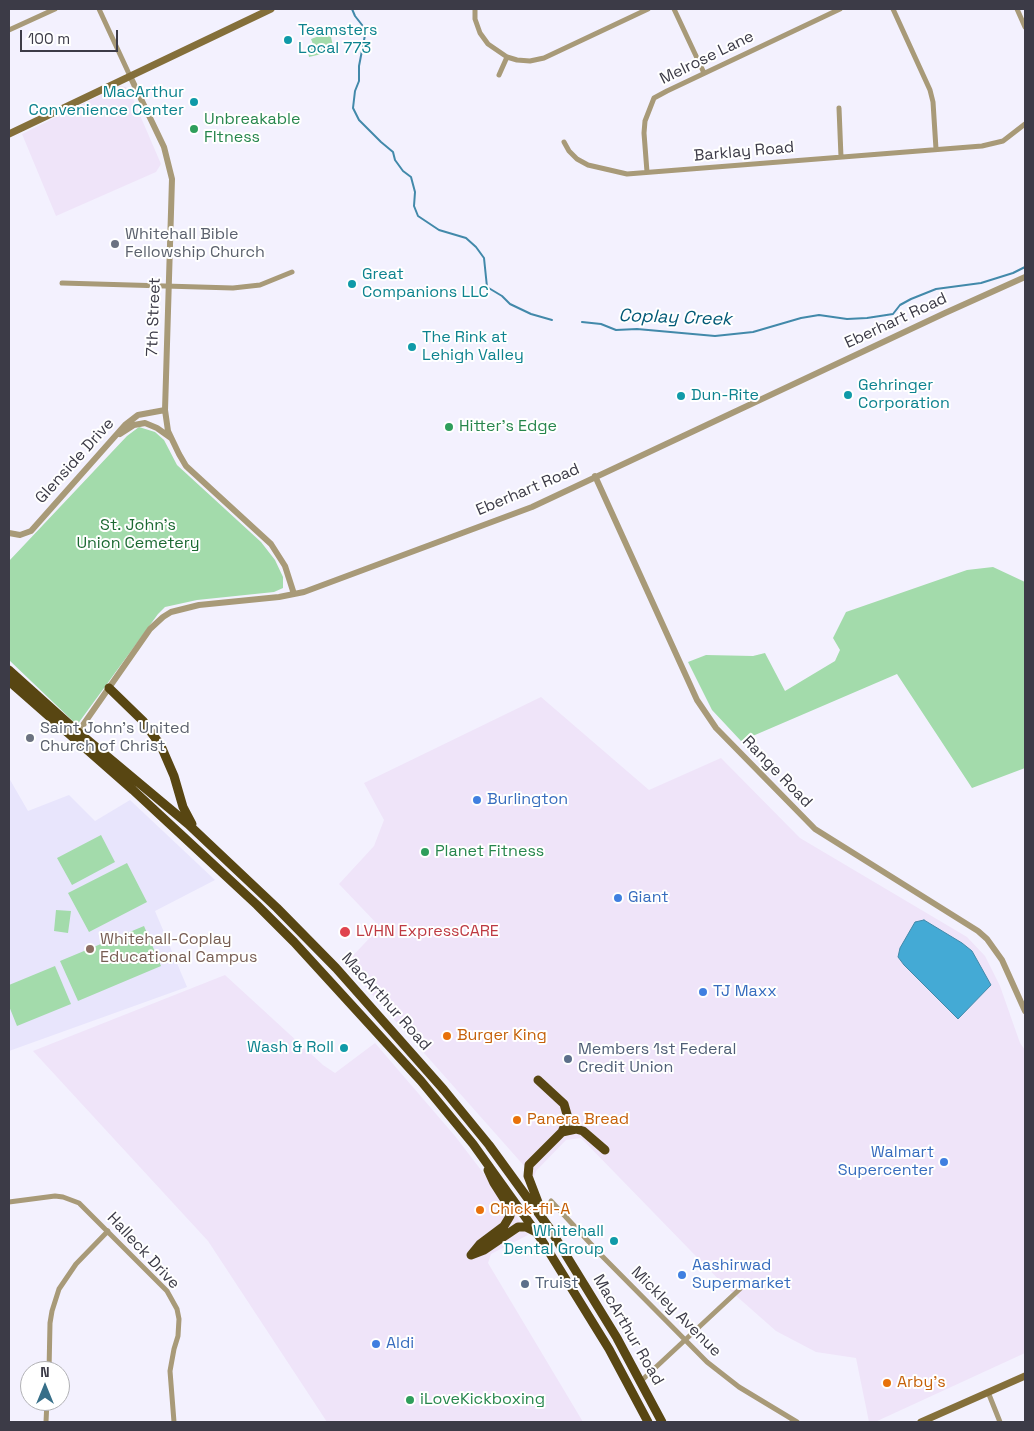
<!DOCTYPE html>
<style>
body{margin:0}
#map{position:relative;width:1034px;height:1431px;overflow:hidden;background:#f3f1fe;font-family:"Space Grotesk",sans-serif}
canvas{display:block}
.frame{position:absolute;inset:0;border:10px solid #3c3b47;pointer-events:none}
.north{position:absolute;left:20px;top:1361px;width:50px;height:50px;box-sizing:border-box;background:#fff;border:1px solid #b1b1b5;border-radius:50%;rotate:0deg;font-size:14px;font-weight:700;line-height:20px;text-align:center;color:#3c3b47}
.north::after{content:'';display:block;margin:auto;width:18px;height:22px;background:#376f89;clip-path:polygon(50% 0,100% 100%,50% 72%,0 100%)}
.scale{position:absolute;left:20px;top:30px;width:98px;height:22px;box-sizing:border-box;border:2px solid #3c3b47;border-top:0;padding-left:6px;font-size:15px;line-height:18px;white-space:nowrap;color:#3c3b47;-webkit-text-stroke:4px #fff;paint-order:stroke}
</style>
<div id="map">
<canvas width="1034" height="1431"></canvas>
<div class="frame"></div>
<div class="north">N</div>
<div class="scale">100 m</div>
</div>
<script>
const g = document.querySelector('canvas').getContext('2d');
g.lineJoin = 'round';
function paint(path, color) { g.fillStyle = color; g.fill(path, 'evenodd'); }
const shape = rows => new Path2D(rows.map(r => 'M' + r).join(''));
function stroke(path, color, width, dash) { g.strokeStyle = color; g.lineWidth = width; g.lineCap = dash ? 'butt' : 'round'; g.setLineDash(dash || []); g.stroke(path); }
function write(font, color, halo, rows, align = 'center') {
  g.font = font + ' "Space Grotesk",sans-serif'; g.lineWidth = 4; g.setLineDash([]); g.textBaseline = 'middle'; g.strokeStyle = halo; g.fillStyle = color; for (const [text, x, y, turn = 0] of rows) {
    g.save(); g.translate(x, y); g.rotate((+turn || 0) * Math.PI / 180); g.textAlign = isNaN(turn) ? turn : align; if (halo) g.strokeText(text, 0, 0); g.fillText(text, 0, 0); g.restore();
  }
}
const commercial = shape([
 [119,86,126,87,130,92,161,164,156,172,56,216,22,134],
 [541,697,649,790,721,758,800,838,967,937,985,956,1000,986,1020,1043,1025,1050,1025,1353,875,1422,869,1422,856,1358,816,1352,776,1331,725,1286,581,1138,566,1140,536,1171,534,1177,345,964,380,927,339,884,374,846,384,820,364,783],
 [225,975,323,1065,335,1073,375,1043,455,1136,517,1217,528,1235,491,1254,488,1263,583,1422,327,1422,208,1241,33,1051]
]);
const built = shape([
 [9,778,28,811,69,795,95,821,130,800,215,880,155,911,187,987,9,1051]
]);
const green = shape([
 [330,32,334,51,309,57,307,46,313,44,311,39],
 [139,427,155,432,164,440,177,465,261,542,275,560,283,577,283,588,274,592,197,600,165,607,158,614,77,725,9,660,9,561,127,436],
 [993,567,1025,582,1025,768,972,788,897,674,741,741,712,710,688,662,706,655,753,656,765,653,785,691,835,661,840,650,833,638,846,612,967,570],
 [101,835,115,862,72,885,57,858],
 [127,863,147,902,89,932,68,893],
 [56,910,71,911,68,933,54,931],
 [144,926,161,966,78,1001,60,961],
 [55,966,71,1004,17,1026,9,1006,9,985]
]);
const water = shape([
 [924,920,962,943,972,951,991,985,958,1019,904,965,898,957,900,948,915,922,924,920]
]);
const stream = shape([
 [352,9,355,16,366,30,359,66,359,81,355,91,353,108,359,120,381,142,393,152,395,160,403,171,411,177,415,192,414,206,418,216,439,230,466,238,476,247,484,258,487,287,502,296,510,304,531,314,552,320],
 [582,322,601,324,616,330,637,329,715,336,753,332,801,318,819,315,847,319,867,318,893,314,900,305,911,299,936,289,981,283,1013,273,1025,267]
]);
const minor = shape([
 [99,9,130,76],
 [475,9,475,19,480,33,488,44,507,57,517,60,530,61,544,58,648,9],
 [674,9,704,73],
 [893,9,930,90,933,102,936,149],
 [1017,9,1025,27],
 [9,30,55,9],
 [499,75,507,57],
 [839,108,841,157],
 [564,142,569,151,577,159,588,165,627,174,982,146,1003,141,1025,124],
 [647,172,644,133,645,121,654,98,667,91,840,9],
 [62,283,233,288,260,285,292,272],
 [551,1201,602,1256,707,1362,739,1387,797,1422],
 [9,1202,55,1196,63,1197,79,1203,167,1291,177,1309,179,1319,178,1336,174,1349,170,1371,174,1422],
 [49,1371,50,1323,52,1311,59,1289,76,1264,108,1231],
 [641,1381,742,1287],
 [988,1392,1000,1422],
 [46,1422,47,1401]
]);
const tertiary = shape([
 [130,76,164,147,172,179,165,410,168,431,179,454,186,466,271,544,285,566,294,594],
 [120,434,134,425,145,423,157,428,171,438],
 [595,476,697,700,716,728,815,829,978,931,987,939,1002,960,1025,1011],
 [9,533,20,535,31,531,125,425,138,415,165,410],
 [76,735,150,629,163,617,171,612,199,605,279,597,304,592,532,507,945,313,1025,277]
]);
const secondary = shape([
 [9,134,271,9],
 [921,1422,1025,1376]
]);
const trunk = shape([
 [9,670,78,732,188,824,277,908,336,968,444,1090,489,1145,550,1229,617,1338,662,1422],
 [9,681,133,790,257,905,294,942,421,1081,473,1144,541,1239,609,1349,648,1422],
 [109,688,143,721,161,746,174,776,183,807,192,824],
 [538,1080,564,1104,568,1118,562,1132,529,1165,528,1176,541,1210],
 [562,1132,576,1129,583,1131,605,1150],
 [471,1255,480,1244,504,1226,510,1216,508,1205,494,1183,488,1170],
 [471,1255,484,1250,518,1227,526,1227,536,1232]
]);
const markers = [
 [288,40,5,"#0f9aa8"],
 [194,102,5,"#0f9aa8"],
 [194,129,5,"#2e9e5b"],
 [115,244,5,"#6b7280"],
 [352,284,5,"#0f9aa8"],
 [412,347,5,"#0f9aa8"],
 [848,395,5,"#0f9aa8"],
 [681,396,5,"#0f9aa8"],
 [449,427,5,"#2e9e5b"],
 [30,738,5,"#6b7280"],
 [477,800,5,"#3f7fe0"],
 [425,852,5,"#2e9e5b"],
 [618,898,5,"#3f7fe0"],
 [345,932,6,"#e0444e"],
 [90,949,5,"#8d6e63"],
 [703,992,5,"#3f7fe0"],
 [447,1036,5,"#e8710a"],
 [344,1048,5,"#0f9aa8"],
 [568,1059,5,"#5c6f8a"],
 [517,1120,5,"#e8710a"],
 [944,1162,5,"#3f7fe0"],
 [480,1210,5,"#e8710a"],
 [614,1241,5,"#0f9aa8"],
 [682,1275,5,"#3f7fe0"],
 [525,1284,5,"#5c6f8a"],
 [376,1344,5,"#3f7fe0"],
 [887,1383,5,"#e8710a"],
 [410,1400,5,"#2e9e5b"]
];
const cultureNames = [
 ["Teamsters",298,31],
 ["Local 773",298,49],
 ["MacArthur",184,93,"right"],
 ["Convenience Center",184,111,"right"],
 ["Great",362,275],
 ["Companions LLC",362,293],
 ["The Rink at",422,338],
 ["Lehigh Valley",422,356],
 ["Gehringer",858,386],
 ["Corporation",858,404],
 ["Dun-Rite",691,396],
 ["Wash & Roll",334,1048,"right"],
 ["Whitehall",604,1232,"right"],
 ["Dental Group",604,1250,"right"]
];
const streetNames = [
 ["Melrose Lane",707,58,-26],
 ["Barklay Road",744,152,-5],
 ["7th Street",154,317,-88],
 ["Eberhart Road",896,321,-25],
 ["Glenside Drive",75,461,-48],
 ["Eberhart Road",528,490,-23],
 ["Range Road",777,772,46],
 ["MacArthur Road",386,1002,48],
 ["Halleck Drive",143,1251,47],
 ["Mickley Avenue",676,1312,45],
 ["MacArthur Road",628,1330,60]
];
const leisureNames = [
 ["Unbreakable",204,120],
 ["FItness",204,138],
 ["Hitter's Edge",459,427],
 ["Planet Fitness",435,852],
 ["iLoveKickboxing",420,1400]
];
const worshipNames = [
 ["Whitehall Bible",125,235],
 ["Fellowship Church",125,253],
 ["Saint John's United",40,729],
 ["Church of Christ",40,747]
];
const parkNames = [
 ["St. John's",138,526],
 ["Union Cemetery",138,544]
];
const shopNames = [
 ["Burlington",487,800],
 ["Giant",628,898],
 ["TJ Maxx",713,992],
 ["Walmart",934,1153,"right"],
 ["Supercenter",934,1171,"right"],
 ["Aashirwad",692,1266],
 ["Supermarket",692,1284],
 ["Aldi",386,1344]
];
const healthNames = [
 ["LVHN ExpressCARE",356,932]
];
const educationNames = [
 ["Whitehall-Coplay",100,940],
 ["Educational Campus",100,958]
];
const foodNames = [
 ["Burger King",457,1036],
 ["Panera Bread",527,1120],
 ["Chick-fil-A",490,1210],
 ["Arby's",897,1383]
];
const serviceNames = [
 ["Members 1st Federal",578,1050],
 ["Credit Union",578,1068],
 ["Truist",535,1284]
];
const waterNames = [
 ["Coplay Creek",675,318,2]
];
paint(commercial, '#efe4f9');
paint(built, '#e8e5fc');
paint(green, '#a3dbab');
paint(water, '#44aad5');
stroke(water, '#4289aa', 1);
stroke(stream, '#4289aa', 2);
stroke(minor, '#a89a78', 5);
stroke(tertiary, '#a89a78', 6);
stroke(secondary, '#846f3a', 7);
stroke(trunk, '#584612', 9);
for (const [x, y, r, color] of markers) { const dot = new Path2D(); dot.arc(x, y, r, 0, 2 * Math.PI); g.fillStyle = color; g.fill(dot); stroke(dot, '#fff', 2); }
write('16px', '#0d838f', '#fff', cultureNames, 'left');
write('16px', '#3c3b47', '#fff', streetNames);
write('16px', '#27864d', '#fff', leisureNames, 'left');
write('16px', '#5b616d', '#fff', worshipNames, 'left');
write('16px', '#1c6932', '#fff', parkNames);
write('16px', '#366cbe', '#fff', shopNames, 'left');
write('16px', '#be3a42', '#fff', healthNames, 'left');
write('16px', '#785e54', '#fff', educationNames, 'left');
write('16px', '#c56008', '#fff', foodNames, 'left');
write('16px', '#4e5e75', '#fff', serviceNames, 'left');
write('italic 18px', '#015976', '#fff', waterNames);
</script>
